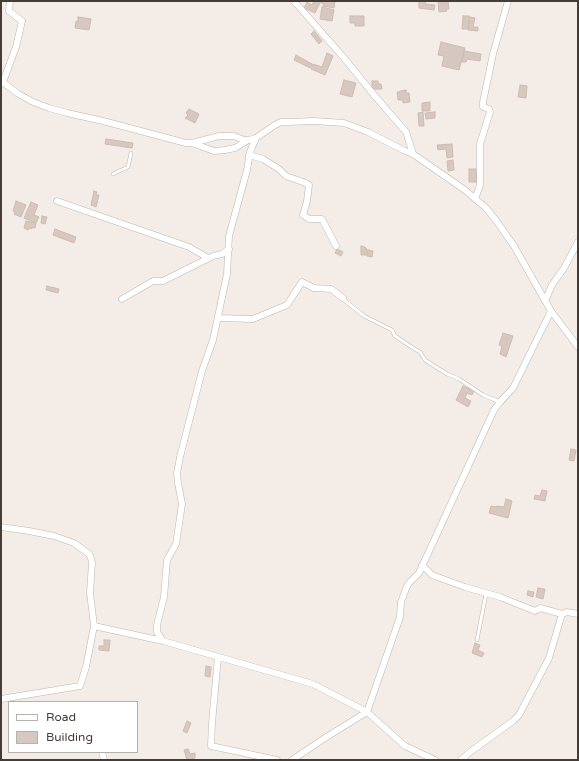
<!DOCTYPE html>
<style>
body{margin:0}
#map{position:relative;width:579px;height:761px;overflow:hidden;background:#f3ece7;font-family:"Varela Round",sans-serif}
canvas{display:block}
.frame{position:absolute;inset:0;border:2px solid #453c37;pointer-events:none}
.legend{position:absolute;left:8px;top:701px;width:130px;height:52px;box-sizing:border-box;background:#fff;border:1px solid #b5b1af;margin:0;padding:5px 7px;list-style:none;font-size:12px;color:#453c37}
.legend li{display:flex;align-items:center;gap:8px;height:20px}
.legend b{width:20px;border:1px solid #b5b1af}
</style>
<div id="map">
<canvas width="579" height="761"></canvas>
<div class="frame"></div>
<ul class="legend">
<li><b style="height:5px;background:#fff"></b>Road</li>
<li><b style="height:11px;background:#d6c8c0"></b>Building</li>
</ul>
</div>
<script>
const g = document.querySelector('canvas').getContext('2d');
g.lineJoin = 'round';
function paint(path, color) { g.fillStyle = color; g.fill(path, 'evenodd'); }
const shape = rows => new Path2D(rows.map(r => 'M' + r).join(''));
function stroke(path, color, width, dash) { g.strokeStyle = color; g.lineWidth = width; g.lineCap = dash ? 'butt' : 'round'; g.setLineDash(dash || []); g.stroke(path); }
const building = shape([
 [314,1,321,1,315,13,304,8,307,2,312,5,314,1],
 [322,1,332,1,335,2,334,8,323,6,324,4,321,3,322,1],
 [419,1,426,1,425,4,435,5,434,10,419,8,419,1],
 [438,1,448,1,449,9,446,9,447,11,439,12,438,1],
 [322,7,334,10,332,21,320,19,322,7],
 [350,16,364,16,364,26,355,26,355,23,350,23,350,16],
 [463,16,469,16,468,29,462,29,463,16],
 [78,17,91,19,89,30,75,28,76,21,78,22,78,17],
 [470,17,475,18,473,27,478,27,478,31,468,30,470,17],
 [314,31,322,41,319,44,311,34,314,31],
 [441,42,465,48,459,70,442,66,444,56,438,55,441,42],
 [464,51,481,54,480,61,467,59,466,62,462,62,464,51],
 [327,53,333,56,325,75,311,69,313,64,322,67,327,53],
 [296,55,312,64,310,68,294,60,296,55],
 [344,80,356,83,352,97,340,94,344,80],
 [372,81,378,81,378,84,381,84,382,89,372,89,372,81],
 [520,85,527,86,526,98,518,97,520,85],
 [406,90,406,93,409,93,410,102,403,103,403,100,398,100,397,92,400,92,400,91,406,90],
 [430,102,430,111,422,111,422,103,430,102],
 [189,109,199,114,195,123,185,118,188,115,186,113,189,109],
 [423,112,424,126,419,126,418,113,423,112],
 [435,112,435,118,426,119,425,113,435,112],
 [106,139,133,143,132,148,105,144,106,139],
 [452,144,453,157,447,158,446,149,438,150,437,145,452,144],
 [453,160,454,170,448,171,447,161,453,160],
 [469,169,476,169,476,172,477,173,477,182,469,182,469,169],
 [94,191,97,192,96,195,99,195,96,207,91,205,94,191],
 [16,201,26,205,21,217,14,214,15,212,13,211,16,201],
 [31,202,38,205,34,215,39,217,36,223,24,218,31,202],
 [42,216,47,217,45,224,41,223,42,216],
 [26,221,36,223,35,228,32,227,32,229,29,228,28,230,24,228,26,221],
 [55,229,76,237,74,243,53,235,55,229],
 [361,246,365,247,367,249,367,255,361,255,361,246],
 [337,249,343,252,341,256,335,253,337,249],
 [368,250,373,251,372,257,367,256,368,250],
 [47,286,59,289,58,293,46,290,47,286],
 [503,333,513,336,506,357,500,354,502,346,499,345,503,333],
 [463,386,474,391,472,395,467,393,465,398,471,401,468,407,456,400,463,386],
 [571,449,576,450,574,461,569,460,571,449],
 [542,490,547,491,545,501,534,499,535,495,540,496,542,490],
 [506,499,512,501,508,518,489,513,491,506,497,507,497,506,504,507,506,499],
 [538,588,545,589,543,599,536,597,538,588],
 [528,591,534,592,533,597,527,595,528,591],
 [104,640,110,640,109,651,99,650,99,646,104,646,104,640],
 [475,643,480,645,478,650,484,653,482,657,472,653,475,643],
 [206,666,211,667,210,677,205,676,206,666],
 [187,721,191,723,187,733,183,731,187,721],
 [188,749,190,754,195,753,195,758,187,760,184,750,188,749]
]);
const lane = shape([
 [113,174,128,167,131,153],
 [343,299,364,316,392,330,395,336,413,348,420,352,425,360,447,374,459,379,483,395,500,402],
 [477,640,486,594]
]);
const street = shape([
 [294,1,344,58,374,95,406,132,413,154],
 [1,81,17,93,33,102,49,108,67,113,103,121,186,143,192,143,219,136,234,136,244,140,249,140,256,138,275,125,281,122,288,122,314,121,344,123,368,132,403,150,413,154,465,190,486,208,495,219,514,246,551,311,578,347],
 [3,82,16,47,22,21,9,11,10,1],
 [192,143,214,151,225,150,235,148,248,140],
 [249,155,263,159,279,169,286,176,303,182,309,185,307,201,303,215,309,219,322,219,336,246],
 [475,199,480,185,480,144,490,112,489,109,483,107,483,102,493,54,508,1],
 [57,201,189,247,208,258],
 [122,299,153,281,163,281,213,256,222,254,229,249],
 [545,301,552,285,564,268,578,242],
 [218,318,253,319,287,305,302,282,314,288,331,289,343,298],
 [1,527,29,531,54,536,74,543,89,554,91,558,92,563,90,593,94,626,163,641,313,684,367,712,405,746,435,760],
 [422,565,432,575,465,587,500,597,535,611,540,608,562,614],
 [163,641,157,632,157,625,164,597,167,560,176,544,182,504,178,483,177,473,180,457,202,371,213,340,227,274,229,236,247,170,250,152,256,138],
 [218,657,212,723,211,746,277,760],
 [1,699,80,686,86,667,94,626],
 [102,752,104,760],
 [292,760,328,736,367,712,400,617,401,602,407,586,409,583,419,573,494,410,500,402,513,388,551,311],
 [461,760,470,752,513,721,519,715,549,658,562,614,567,612,578,614]
]);
paint(building, '#d6c8c0');
stroke(building, '#cebbb1', 1);
stroke(lane, '#c0b5ad', 4);
stroke(street, '#c0b5ad', 7);
stroke(lane, '#fff', 3);
stroke(street, '#fff', 6);
</script>
